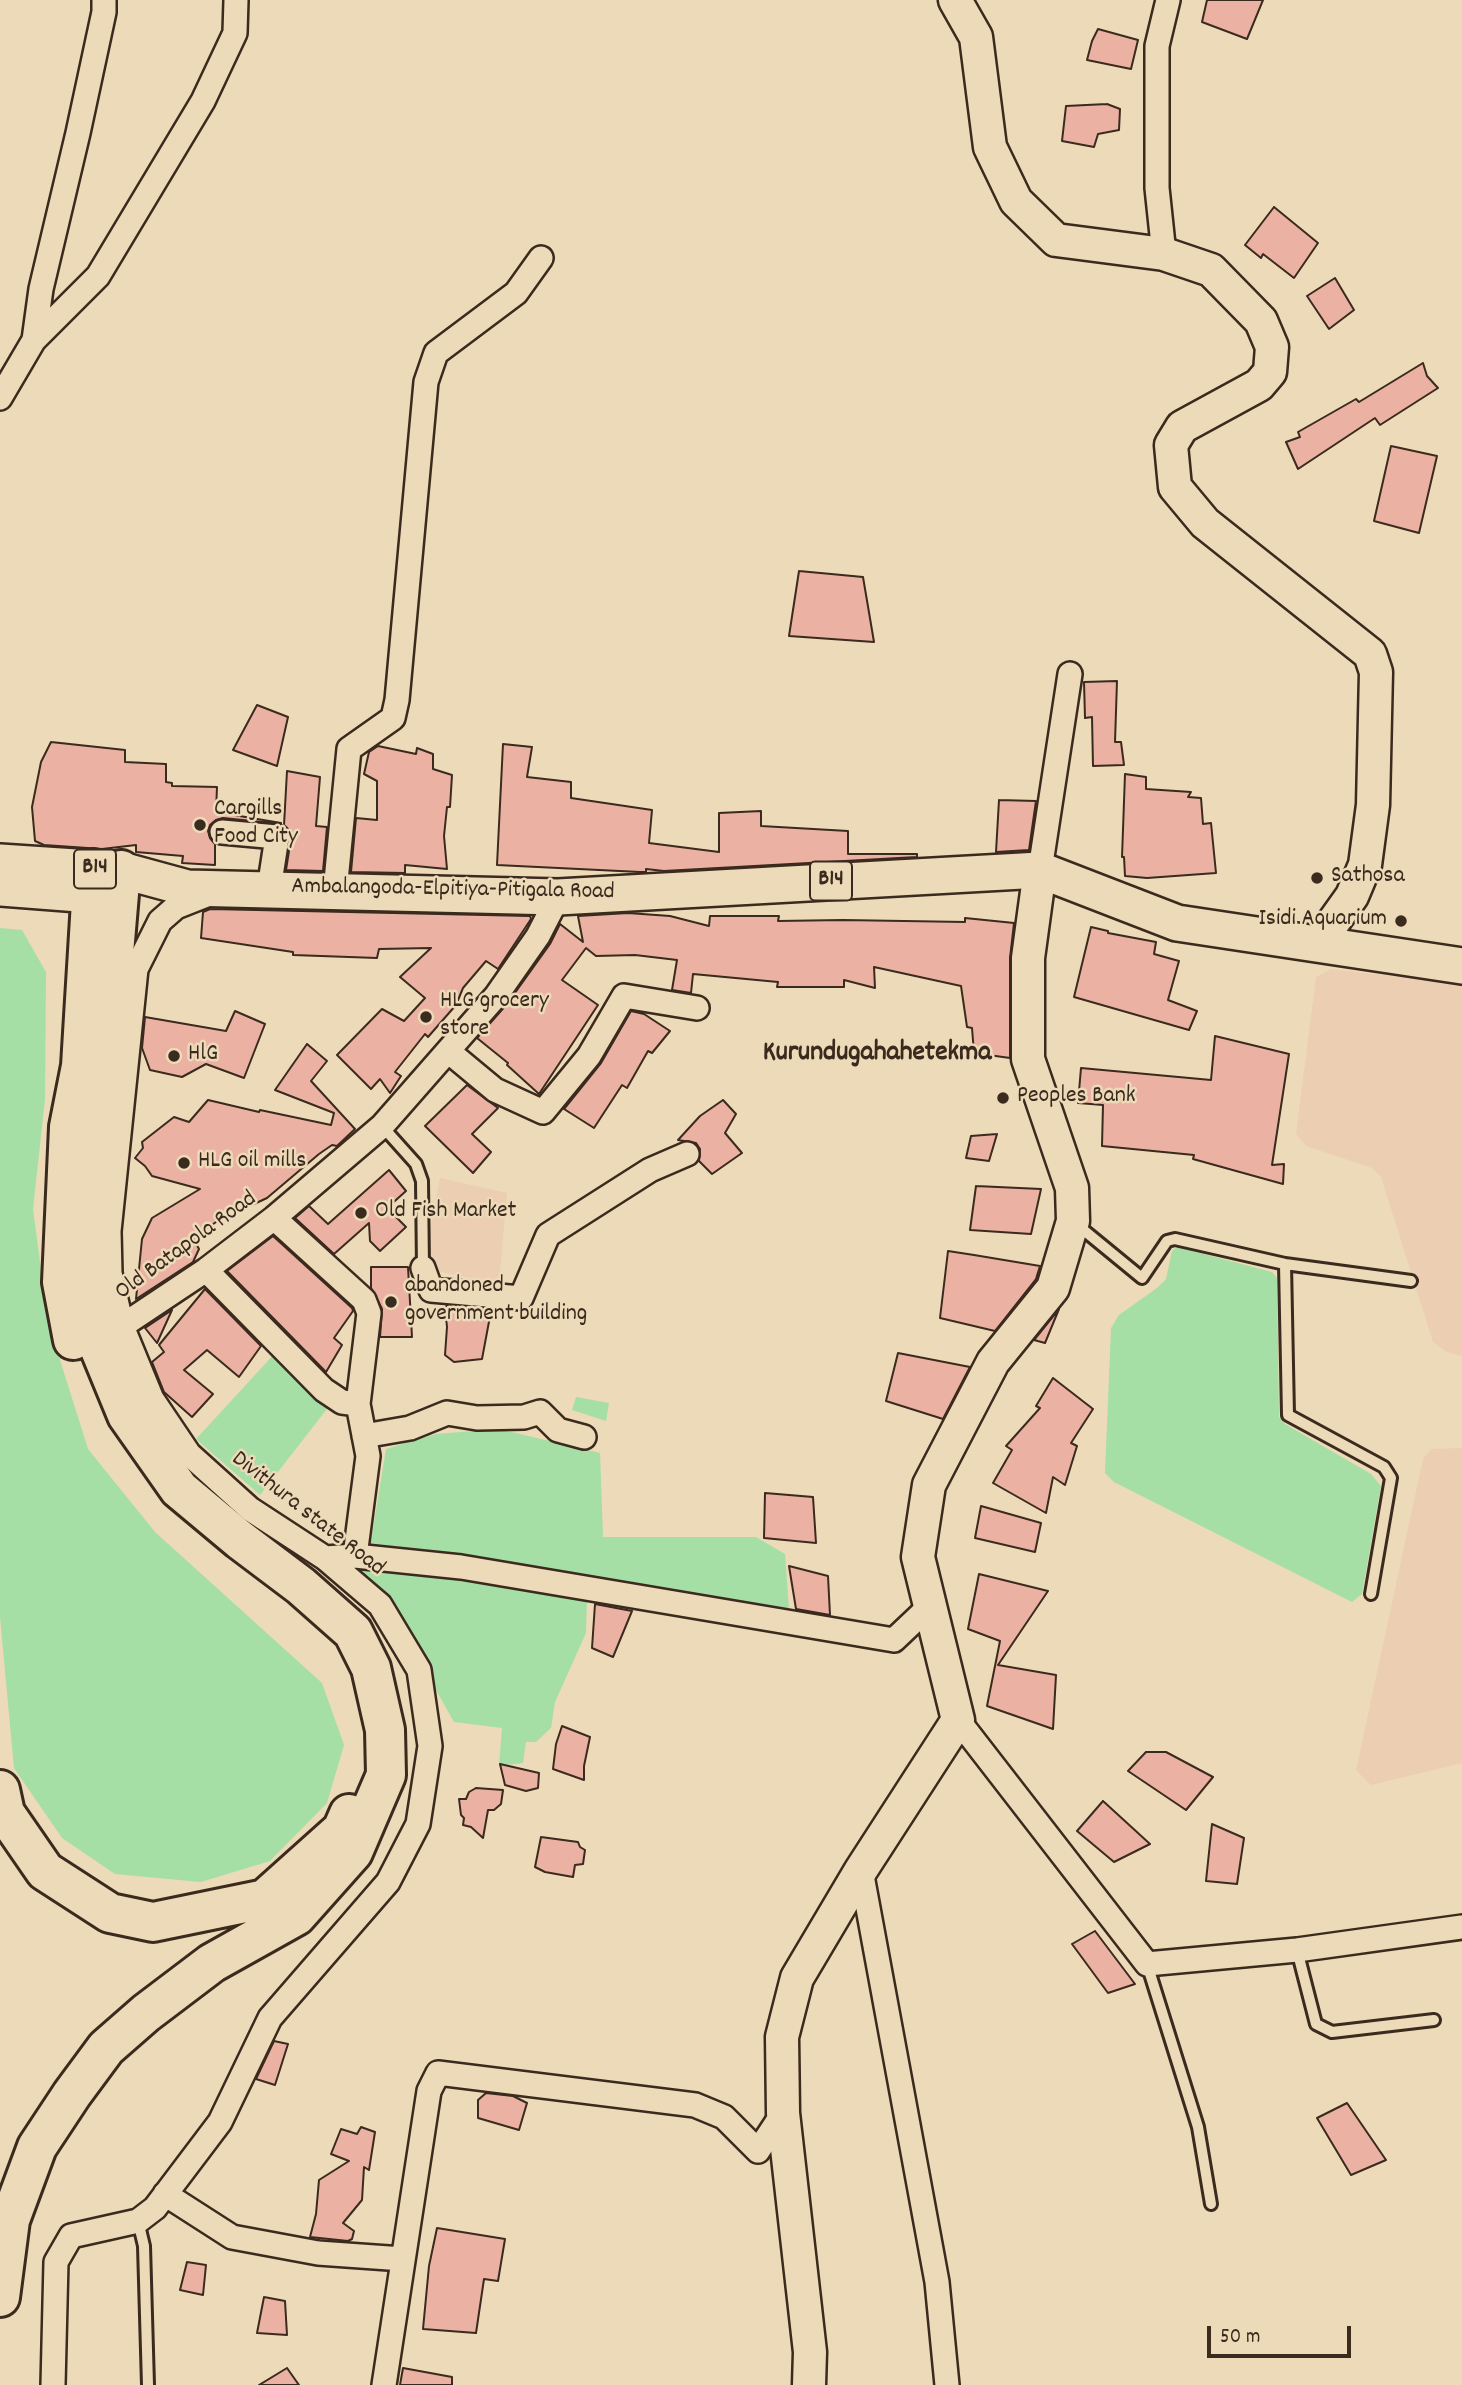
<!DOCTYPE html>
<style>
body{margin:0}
#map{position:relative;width:1462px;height:2385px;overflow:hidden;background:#eddab8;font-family:Dekko,sans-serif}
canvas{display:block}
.scale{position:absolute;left:1207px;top:2326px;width:144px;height:32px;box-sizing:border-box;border:4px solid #3b2a1e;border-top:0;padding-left:9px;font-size:21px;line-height:24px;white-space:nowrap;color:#3b2a1e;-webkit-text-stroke:5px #eddab8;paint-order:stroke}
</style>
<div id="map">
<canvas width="1462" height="2385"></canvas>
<div class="scale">50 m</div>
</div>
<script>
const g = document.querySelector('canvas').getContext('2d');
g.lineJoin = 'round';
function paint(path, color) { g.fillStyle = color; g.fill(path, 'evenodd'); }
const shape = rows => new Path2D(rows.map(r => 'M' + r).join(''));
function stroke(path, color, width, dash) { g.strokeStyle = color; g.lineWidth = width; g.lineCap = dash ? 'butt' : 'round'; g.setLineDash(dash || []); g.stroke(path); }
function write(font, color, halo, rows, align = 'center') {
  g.font = font + ' Dekko,sans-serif'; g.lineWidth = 5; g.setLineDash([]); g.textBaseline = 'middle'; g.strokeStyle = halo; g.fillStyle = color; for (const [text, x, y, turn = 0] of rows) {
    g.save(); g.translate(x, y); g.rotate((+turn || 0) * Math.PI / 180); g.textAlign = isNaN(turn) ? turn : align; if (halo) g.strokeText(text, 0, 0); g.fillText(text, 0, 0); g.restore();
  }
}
const built = shape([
 [1331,969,1462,984,1462,1356,1447,1352,1433,1342,1381,1177,1372,1168,1306,1146,1296,1134,1316,977],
 [440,1178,507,1193,499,1284,423,1268],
 [1462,1448,1462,1763,1371,1785,1356,1770,1423,1459,1431,1449]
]);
const green = shape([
 [0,928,22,930,46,972,45,1099,33,1209,48,1322,88,1449,155,1532,322,1683,344,1745,327,1803,270,1861,201,1882,115,1874,62,1838,14,1768,0,1617],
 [1177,1247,1272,1272,1277,1278,1279,1417,1285,1424,1371,1474,1381,1486,1362,1594,1352,1602,1114,1482,1105,1473,1111,1328,1119,1315,1157,1288,1166,1279,1172,1251],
 [277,1351,330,1405,260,1495,196,1439],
 [576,1397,609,1403,606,1421,572,1410],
 [499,1429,600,1453,603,1537,756,1537,785,1554,789,1609,781,1612,370,1547,386,1449,436,1434],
 [325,1558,587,1594,586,1633,555,1702,551,1728,536,1742,526,1742,523,1763,499,1766,502,1728,454,1722,412,1647]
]);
const building = shape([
 [1207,0,1263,0,1247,39,1202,22,1207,0],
 [1098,29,1138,40,1131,69,1087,60,1092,41,1098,29],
 [1107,104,1120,109,1119,130,1098,134,1094,147,1062,141,1066,106,1107,104],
 [1274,207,1318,243,1294,278,1263,254,1261,258,1245,245,1274,207],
 [1335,278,1354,310,1329,329,1307,296,1335,278],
 [1423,363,1427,376,1438,388,1380,425,1375,418,1298,469,1286,442,1300,437,1298,432,1356,399,1359,402,1423,363],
 [1391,446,1437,456,1419,533,1374,521,1391,446],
 [799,571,863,577,874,642,789,636,799,571],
 [1117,681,1115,742,1121,742,1124,765,1093,766,1092,717,1085,718,1084,682,1117,681],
 [257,705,288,717,277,766,233,750,257,705],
 [51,742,125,750,125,762,166,764,166,782,172,783,172,786,217,787,216,812,281,823,281,824,223,818,216,820,210,825,208,831,210,838,215,844,215,865,182,863,183,856,136,852,136,845,102,849,44,845,35,841,32,807,41,762,51,742],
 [503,744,532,747,527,777,571,782,571,798,652,810,649,843,719,852,719,813,761,811,761,826,848,831,848,854,917,854,917,857,664,871,646,869,646,872,640,872,497,865,503,744],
 [378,746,416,754,417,748,433,754,433,769,452,775,450,807,447,807,444,836,447,869,405,865,405,873,351,872,356,818,377,820,377,781,364,774,369,752,378,746],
 [287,771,320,777,316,826,327,827,323,871,286,870,291,838,290,831,284,825,287,771],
 [1125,774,1146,777,1146,789,1191,792,1188,797,1201,798,1203,824,1211,823,1216,873,1147,878,1125,876,1124,857,1122,857,1125,774],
 [999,800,1036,801,1029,850,996,852,999,800],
 [210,909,530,916,531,919,498,969,486,961,463,988,456,1005,428,1037,425,1034,395,1072,401,1076,390,1093,380,1079,371,1089,337,1055,382,1009,404,1021,425,998,400,977,431,948,379,949,377,958,293,955,293,952,201,938,203,912,210,909],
 [628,913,670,916,709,926,710,916,779,916,778,921,843,920,965,922,965,918,1014,923,1010,958,1010,1058,974,1053,972,1028,967,1027,961,986,874,967,875,988,844,980,844,987,777,987,778,982,693,974,691,993,672,990,677,960,635,955,596,956,586,948,562,980,598,1005,539,1094,507,1065,508,1063,477,1038,507,1004,550,944,560,924,583,942,578,916,628,913],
 [1091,927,1108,931,1108,933,1156,942,1154,954,1179,961,1168,1000,1197,1011,1189,1030,1074,997,1091,927],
 [235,1011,265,1024,244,1078,206,1064,182,1077,150,1070,142,1048,145,1017,226,1031,235,1011],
 [631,1011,644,1014,670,1031,652,1053,648,1051,627,1088,622,1085,594,1128,564,1109,601,1063,631,1011],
 [1215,1036,1289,1054,1272,1165,1284,1164,1283,1184,1193,1159,1194,1155,1102,1146,1103,1105,1078,1103,1081,1068,1211,1080,1215,1036],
 [307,1044,327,1061,311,1081,355,1129,337,1146,332,1145,319,1154,267,1198,252,1205,240,1200,219,1220,193,1238,199,1249,193,1262,136,1299,142,1239,152,1218,200,1189,152,1176,145,1166,135,1158,143,1148,142,1142,174,1117,189,1122,208,1100,259,1112,260,1110,331,1125,334,1113,275,1090,307,1044],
 [467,1085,498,1108,472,1134,491,1152,473,1173,425,1126,467,1085],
 [723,1100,736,1114,725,1133,742,1153,712,1174,699,1161,700,1149,696,1143,678,1140,700,1116,723,1100],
 [997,1134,989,1161,966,1158,971,1136,997,1134],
 [389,1170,406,1191,387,1208,406,1227,380,1251,370,1241,369,1223,334,1254,295,1218,309,1206,328,1224,389,1170],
 [976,1186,1041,1189,1031,1234,970,1230,976,1186],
 [273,1236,352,1308,353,1311,334,1338,342,1345,326,1372,227,1271,273,1236],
 [948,1251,974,1255,1040,1266,1036,1279,995,1331,940,1318,948,1251],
 [371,1267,408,1267,412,1337,380,1337,382,1309,371,1288,371,1267],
 [205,1289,261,1346,239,1377,207,1350,184,1370,213,1394,192,1417,164,1392,152,1362,164,1352,159,1345,205,1289],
 [447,1305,491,1311,482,1359,454,1362,445,1355,447,1327,445,1308,447,1305],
 [1059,1309,1045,1343,1034,1340,1059,1309],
 [172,1310,157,1343,145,1328,172,1310],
 [898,1353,970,1367,943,1419,886,1401,898,1353],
 [1053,1378,1093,1409,1071,1443,1077,1446,1065,1485,1053,1477,1046,1513,993,1483,1012,1450,1006,1446,1040,1408,1036,1406,1053,1378],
 [765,1493,813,1497,816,1543,764,1538,765,1493],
 [981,1506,1041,1523,1035,1552,975,1538,981,1506],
 [789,1566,828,1576,830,1615,796,1609,789,1566],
 [979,1574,1048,1591,998,1665,1056,1675,1053,1729,987,1706,1000,1641,968,1629,979,1574],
 [595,1604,632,1611,613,1657,592,1648,595,1604],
 [562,1726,590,1737,584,1766,584,1780,553,1769,556,1744,562,1726],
 [1146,1752,1166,1752,1213,1777,1186,1810,1128,1771,1146,1752],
 [500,1764,539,1773,538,1788,526,1791,505,1785,500,1764],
 [476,1788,503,1790,501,1804,494,1810,488,1810,483,1838,471,1827,463,1825,464,1818,461,1815,459,1799,466,1799,469,1792,476,1788],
 [1103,1801,1150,1844,1114,1862,1077,1831,1103,1801],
 [1212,1824,1244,1838,1237,1884,1206,1881,1212,1824],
 [541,1837,578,1842,580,1847,585,1850,583,1864,575,1865,573,1877,545,1872,535,1867,541,1837],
 [1095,1931,1135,1984,1108,1993,1072,1944,1095,1931],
 [274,2041,288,2044,275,2085,256,2079,274,2041],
 [486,2093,513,2096,527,2103,519,2130,478,2118,478,2100,486,2093],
 [1347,2103,1386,2160,1351,2175,1317,2118,1347,2103],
 [361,2127,375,2132,369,2170,364,2167,362,2200,343,2223,354,2231,352,2239,348,2241,310,2237,316,2214,319,2180,349,2161,331,2154,341,2129,357,2134,361,2127],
 [437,2228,505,2239,498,2281,484,2279,476,2333,423,2329,429,2266,437,2228],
 [187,2262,206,2265,203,2295,180,2290,187,2262],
 [264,2297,285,2301,287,2335,257,2333,264,2297],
 [287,2368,299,2385,259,2385,287,2368],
 [403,2368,452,2377,452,2385,400,2385,403,2368]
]);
const lane = shape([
 [382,1126,416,1164,422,1181,423,1268],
 [1075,1223,1142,1278,1167,1241,1175,1239,1285,1264,1411,1281],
 [1285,1264,1288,1415,1384,1467,1391,1478,1371,1594],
 [1297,1950,1316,2024,1332,2032,1434,2020],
 [1147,1964,1198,2127,1211,2204],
 [138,2221,144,2246,148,2385]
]);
const street = shape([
 [1164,254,1157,188,1157,46,1168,0],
 [34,340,98,276,203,101,235,33,236,0],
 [0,398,34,340,41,289,78,133,104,12,104,0],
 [222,832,277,837,269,889],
 [1040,870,1070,674],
 [335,891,349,749,393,718,397,700,426,382,436,353,516,293,541,258],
 [448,1051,495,1090,543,1112,589,1056,624,996,697,1008],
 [274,1218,364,1300,369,1313,358,1404,368,1456,355,1556],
 [423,1268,431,1290,521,1298,548,1235,650,1170,687,1154],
 [206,1270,324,1390,342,1402,358,1404],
 [122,1326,206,1270,274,1218,382,1126,496,996,538,936,558,897],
 [364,1436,410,1428,447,1413,477,1418,524,1417,540,1412,558,1430,584,1437],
 [325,1558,355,1556,461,1567,894,1640,931,1605],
 [958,1720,1147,1964,1297,1950,1462,1927],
 [861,1870,937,2282,947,2385],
 [165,2194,232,2237,318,2253,403,2259],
 [53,2385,56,2262,71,2236,138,2221,155,2208,220,2122,270,2018,388,1882,418,1824,430,1746,419,1670,380,1605,325,1558,250,1509,189,1454,152,1399,122,1326,110,1273,109,1231,136,969,160,921,176,907,209,894],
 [384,2385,429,2091,438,2073,695,2105,724,2117,758,2151,783,2113]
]);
const secondary = shape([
 [955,0,976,37,990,147,1016,201,1056,240,1164,254,1211,270,1261,321,1272,347,1270,372,1259,385,1182,427,1171,445,1175,487,1205,523,1370,654,1376,672,1373,805,1365,865,1352,896,1317,945],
 [809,2385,810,2352,783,2113,782,2037,797,1978,861,1870,958,1720,918,1557,929,1485,993,1362,1053,1288,1073,1221,1072,1188,1028,1059,1028,958,1040,870]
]);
const primary = shape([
 [0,862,121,870,187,888,558,897,1040,870,1177,923,1462,966],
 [0,888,118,897]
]);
const highway = shape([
 [73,1340,62,1282,69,1127,81,1066,93,869],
 [0,1790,5,1813,45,1871,110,1913,153,1922,265,1899,342,1830,349,1814],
 [0,2297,10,2220,37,2147,72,2094,106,2048,146,2013,212,1963,296,1916,353,1852,386,1775,385,1730,371,1668,353,1632,301,1586,240,1540,179,1489,127,1415,92,1330,87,1230,99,1131,121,870]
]);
const markers = [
 [200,825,7,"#3b2a1e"],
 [1317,878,7,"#3b2a1e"],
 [1401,921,7,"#3b2a1e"],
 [426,1017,7,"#3b2a1e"],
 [174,1056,7,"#3b2a1e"],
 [1003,1098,7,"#3b2a1e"],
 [184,1163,7,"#3b2a1e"],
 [361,1213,7,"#3b2a1e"],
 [391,1302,7,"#3b2a1e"]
];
const shields = [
 [95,869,42],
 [831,881,42]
];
const shieldNames = [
 ["B14",95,869],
 ["B14",831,881]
];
const poiNames = [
 ["Cargills",214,811],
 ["Food City",214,839],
 ["Sathosa",1331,878],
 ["Isidi Aquarium",1387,921,"right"],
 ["HLG grocery",440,1003],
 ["store",440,1031],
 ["HlG",188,1056],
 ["Peoples Bank",1017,1098],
 ["HLG oil mills",198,1163],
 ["Old Fish Market",375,1213],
 ["abandoned",405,1288],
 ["government building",405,1316]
];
const streetNames = [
 ["Ambalangoda-Elpitiya-Pitigala Road",453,891,1],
 ["Old Batapola Road",187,1247,-36],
 ["Divithura state Road",307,1515,38]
];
const quarterNames = [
 ["Kurundugahahetekma",877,1055]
];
paint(built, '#ecceb2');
paint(green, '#a5dfa5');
paint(building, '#ebb2a3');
stroke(building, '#3b2a1e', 2);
stroke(lane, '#3b2a1e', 16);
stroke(street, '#3b2a1e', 28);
stroke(secondary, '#3b2a1e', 37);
stroke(primary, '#3b2a1e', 40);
stroke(highway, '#3b2a1e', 44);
stroke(lane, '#eddab8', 10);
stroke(street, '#eddab8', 23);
stroke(secondary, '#eddab8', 32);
stroke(primary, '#eddab8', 35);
stroke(highway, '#eddab8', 38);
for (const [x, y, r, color] of markers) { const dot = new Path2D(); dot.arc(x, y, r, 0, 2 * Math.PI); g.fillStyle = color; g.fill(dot); stroke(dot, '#eddab8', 2.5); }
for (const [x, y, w] of shields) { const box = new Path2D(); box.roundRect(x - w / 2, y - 19.5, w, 39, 5); g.fillStyle = '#eddab8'; g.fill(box); stroke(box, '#3b2a1e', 2); }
write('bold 23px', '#3b2a1e', null, shieldNames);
write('24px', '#3b2a1e', '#eddab8', poiNames, 'left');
write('24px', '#3b2a1e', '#eddab8', streetNames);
write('bold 28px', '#3b2a1e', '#eddab8', quarterNames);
</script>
